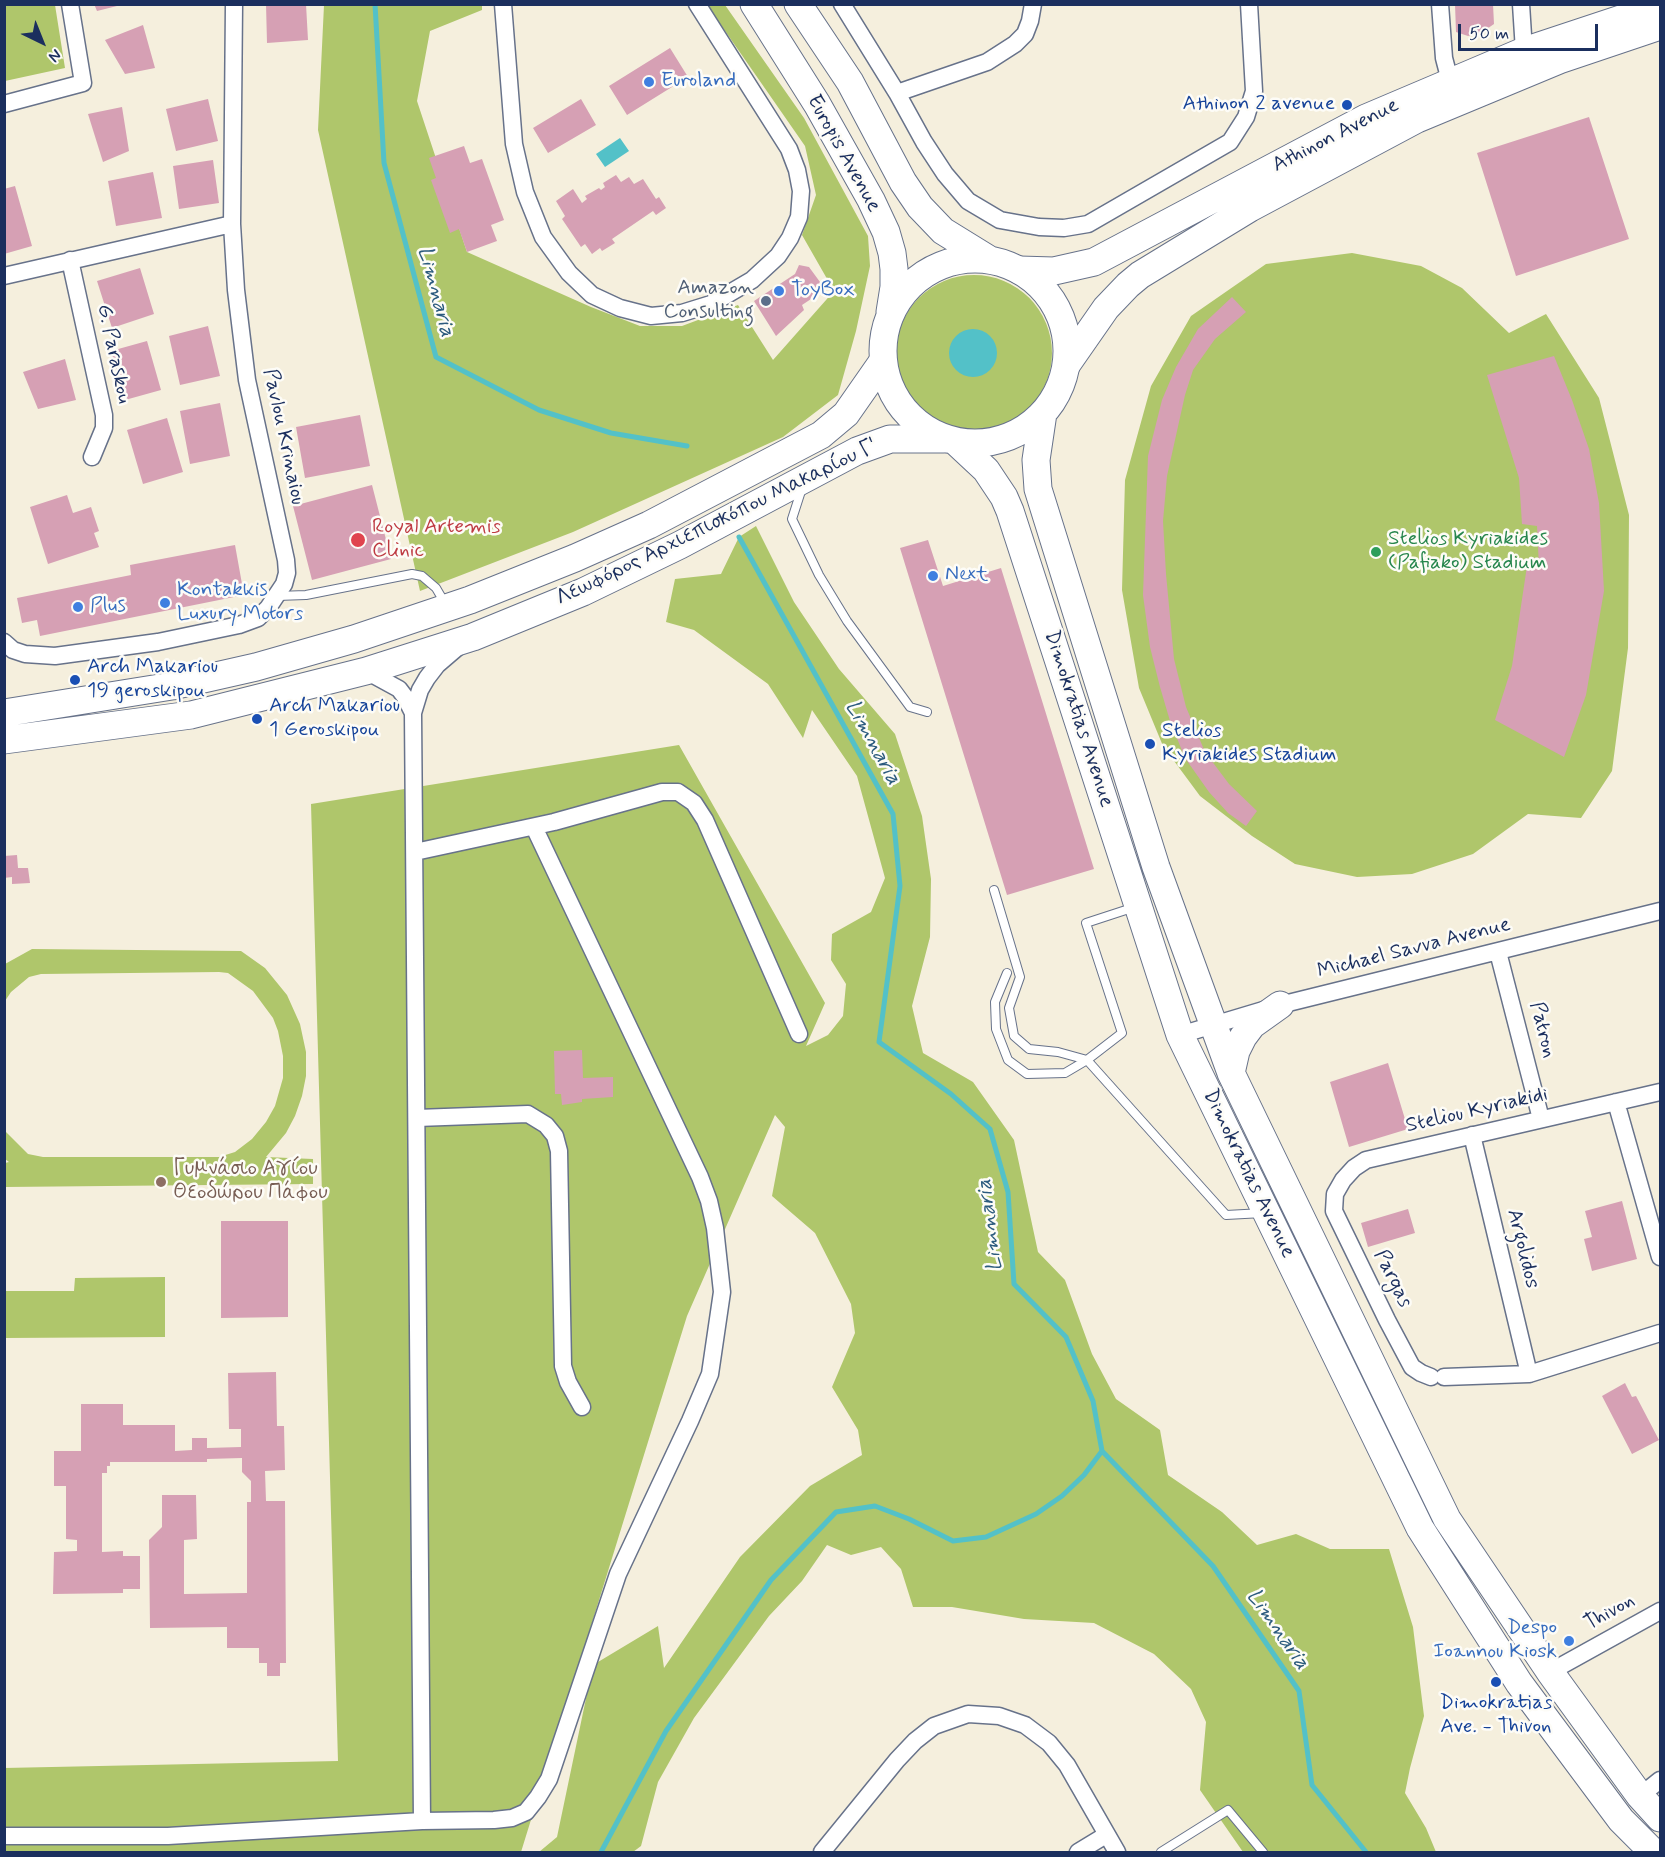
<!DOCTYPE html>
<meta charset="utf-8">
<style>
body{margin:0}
#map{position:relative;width:1665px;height:1857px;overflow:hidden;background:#f5efdd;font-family:Mynerve,sans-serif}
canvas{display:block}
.frame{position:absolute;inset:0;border:6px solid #1b2f5e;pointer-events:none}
.north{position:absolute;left:12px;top:12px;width:60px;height:60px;-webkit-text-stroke:4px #fdfcf7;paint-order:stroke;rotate:137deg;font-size:16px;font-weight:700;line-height:24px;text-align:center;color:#1b2f5e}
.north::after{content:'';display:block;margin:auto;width:21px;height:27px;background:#1b2f5e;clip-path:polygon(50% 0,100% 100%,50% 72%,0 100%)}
.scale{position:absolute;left:1458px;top:24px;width:140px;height:27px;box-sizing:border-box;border:3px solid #1b2f5e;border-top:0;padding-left:8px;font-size:18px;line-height:21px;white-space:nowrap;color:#1b2f5e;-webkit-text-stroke:4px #fdfcf7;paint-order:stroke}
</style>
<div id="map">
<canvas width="1665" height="1857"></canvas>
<div class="frame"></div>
<div class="north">N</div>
<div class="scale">50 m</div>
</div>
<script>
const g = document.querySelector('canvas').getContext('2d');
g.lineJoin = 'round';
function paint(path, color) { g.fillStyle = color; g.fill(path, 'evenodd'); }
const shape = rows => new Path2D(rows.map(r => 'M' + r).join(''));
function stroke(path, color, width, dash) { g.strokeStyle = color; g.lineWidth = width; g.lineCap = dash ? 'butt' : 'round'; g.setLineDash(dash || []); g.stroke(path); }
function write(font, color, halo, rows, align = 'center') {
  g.font = font + ' Mynerve,sans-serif'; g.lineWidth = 5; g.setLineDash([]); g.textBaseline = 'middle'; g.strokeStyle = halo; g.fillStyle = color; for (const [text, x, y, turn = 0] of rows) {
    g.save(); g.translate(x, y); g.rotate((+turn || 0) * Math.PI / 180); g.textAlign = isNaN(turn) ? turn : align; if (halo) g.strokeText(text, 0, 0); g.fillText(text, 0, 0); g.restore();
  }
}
const green = shape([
 [4,5,55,5,65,68,5,81],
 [324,5,482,5,482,10,430,31,417,101,467,252,591,307,640,326,682,326,738,305,773,360,834,291,802,235,816,195,805,146,707,5,725,5,804,118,868,236,870,266,856,331,838,395,783,437,573,532,420,591,318,130],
 [1352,253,1421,266,1462,288,1509,333,1546,314,1599,398,1629,515,1628,648,1612,771,1581,818,1528,814,1473,854,1412,874,1357,877,1295,864,1252,836,1200,796,1163,746,1139,688,1122,590,1125,480,1151,386,1191,316,1266,264],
 '896 353a78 78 0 1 1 156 0a78 78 0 1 1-156 0Z',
 [756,526,794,602,839,669,895,734,922,816,931,879,930,937,912,1006,923,1053,973,1082,1014,1140,1038,1252,1065,1280,1092,1354,1116,1399,1160,1430,1168,1475,1222,1512,1257,1545,1296,1534,1330,1549,1389,1549,1413,1627,1424,1716,1410,1768,1405,1793,1426,1828,1436,1852,1243,1852,1200,1790,1206,1722,1191,1689,1154,1654,1094,1623,1024,1619,952,1607,913,1607,901,1569,881,1547,851,1555,827,1545,802,1581,769,1616,694,1718,658,1782,641,1846,633,1852,539,1852,557,1837,593,1665,658,1626,664,1668,740,1557,810,1486,862,1455,858,1430,832,1387,855,1333,851,1304,815,1233,772,1196,785,1127,775,1115,687,1316,521,1852,5,1852,4,1768,338,1761,311,804,679,745,825,1003,806,1046,828,1035,843,1016,846,984,831,960,832,934,871,912,885,878,857,776,812,710,803,738,768,684,694,630,666,622,675,579,721,574,739,537],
 [32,949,241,951,265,968,287,995,300,1024,306,1052,306,1076,302,1096,295,1116,286,1133,266,1157,313,1159,313,1184,5,1187,5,1163,9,1162,5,1159,5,1131,28,1154,43,1157,219,1157,235,1152,252,1139,266,1122,275,1106,283,1078,283,1056,278,1031,273,1018,253,991,228,973,219,972,41,974,29,977,11,992,5,1001,5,964],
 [165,1277,165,1337,5,1338,5,1291,74,1291,75,1278]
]);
const water = shape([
 [620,138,629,151,605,167,596,154],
 '949 353a24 24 0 1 1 48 0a24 24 0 1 1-48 0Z'
]);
const stream = shape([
 [375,4,384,163,436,357,539,410,611,433,687,446],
 [739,537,893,814,900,886,879,1042,951,1094,990,1129,1008,1192,1014,1284,1066,1337,1093,1401,1102,1451,1213,1566,1299,1691,1312,1785,1366,1852],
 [601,1852,666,1731,771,1580,836,1512,875,1506,909,1519,953,1541,986,1537,1036,1514,1062,1496,1084,1475,1102,1451]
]);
const building = shape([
 [94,4,121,4,121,5,97,11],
 [266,4,306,4,308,40,267,43],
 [1455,4,1493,4,1494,24,1481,33,1468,36,1456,32],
 [143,25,155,68,125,74,105,40],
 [670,48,688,77,627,115,609,86],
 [208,99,218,141,176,151,166,109],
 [581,99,596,125,548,153,533,128],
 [122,107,129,151,103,162,88,114],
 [1589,117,1629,239,1516,276,1477,153],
 [464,146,470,163,482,159,504,220,491,225,497,241,467,252,459,229,450,233,431,180,436,178,429,158],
 [213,160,219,203,179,209,173,166],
 [153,172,162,218,116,226,108,181],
 [616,175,621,182,629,177,634,184,643,179,656,199,659,197,666,208,656,215,653,211,612,239,615,243,602,251,600,248,592,254,585,244,581,247,562,219,565,216,556,201,573,189,582,203,587,199,585,196,599,188,601,190,605,187,603,183],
 [15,186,32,246,4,254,4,189],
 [799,265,809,267,820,282,820,293,802,305,804,310,776,336,754,301,795,274],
 [140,268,154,314,112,328,97,281],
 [1232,297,1246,312,1215,339,1193,370,1185,395,1167,476,1163,521,1166,574,1174,659,1186,707,1205,752,1229,784,1257,811,1246,826,1228,813,1209,792,1185,758,1170,721,1160,687,1150,647,1143,595,1148,456,1162,400,1176,367,1198,329],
 [208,326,220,376,180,385,169,336],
 [147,341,161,390,125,400,111,351],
 [1554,356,1572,400,1589,449,1599,503,1604,591,1586,695,1564,757,1495,720,1512,666,1527,566,1539,567,1537,526,1522,524,1519,478,1487,375],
 [65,359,76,400,38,409,23,372],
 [220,403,230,456,190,464,180,411],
 [360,415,370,466,305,478,296,427],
 [167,418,183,472,143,484,127,430],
 [372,485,391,559,312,580,293,506],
 [67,495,73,513,91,507,99,531,94,533,99,547,48,564,30,507],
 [928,540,943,586,1001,568,1094,869,1007,895,900,548],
 [235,545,244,595,40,636,37,620,22,623,17,598,131,575,130,565],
 [17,855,18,868,28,868,30,883,12,884,12,877,4,878,4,856],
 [582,1050,583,1078,613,1077,613,1097,582,1099,582,1102,562,1105,561,1094,555,1094,554,1051],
 [1388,1063,1408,1129,1349,1147,1330,1082],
 [1622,1201,1637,1259,1592,1271,1584,1239,1592,1237,1585,1211],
 [1408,1209,1415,1233,1368,1247,1361,1223],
 [221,1221,288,1221,288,1317,221,1318],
 [276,1372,277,1426,284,1426,285,1470,265,1471,266,1501,285,1501,286,1663,280,1663,280,1676,267,1676,267,1663,259,1663,259,1648,227,1648,227,1627,150,1628,149,1540,162,1527,162,1495,196,1495,197,1539,184,1540,184,1594,247,1593,247,1502,251,1502,251,1481,242,1472,242,1458,207,1459,207,1462,110,1462,110,1466,107,1466,107,1473,102,1473,102,1552,123,1551,123,1556,140,1556,140,1589,123,1589,123,1593,53,1594,54,1552,77,1551,77,1540,66,1539,66,1486,54,1486,54,1451,81,1451,81,1404,123,1404,123,1425,175,1425,175,1451,192,1450,192,1438,207,1438,207,1448,241,1447,241,1429,229,1429,228,1373],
 [1625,1383,1632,1397,1636,1396,1659,1440,1632,1454,1602,1396]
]);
const service = shape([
 [802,488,792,519,819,575,847,621,910,707,927,712],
 [277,596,306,595,412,574,422,576,436,588,446,605],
 [994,890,1020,977,1009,1008,1014,1036,1029,1049,1058,1052,1087,1060,1226,1215,1263,1213],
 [1007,973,995,1002,996,1029,1008,1060,1027,1074,1065,1073,1087,1060,1122,1033,1086,923,1135,907],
 [1161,1852,1228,1810,1263,1852]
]);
const minor = shape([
 [503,4,514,144,525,192,543,237,569,273,592,295,620,308,651,316,682,313,711,304,752,280,778,256,790,238,799,217,801,191,797,170,789,149,697,4],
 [842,4,897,93,924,142,945,174,968,201,1000,220,1039,227,1064,228,1088,224,1230,142,1246,117,1254,91,1249,4],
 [1440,4,1444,58,1450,81],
 [1521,4,1524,51],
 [897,93,987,62,1015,44,1025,34,1030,21,1033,4],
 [4,104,83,83,70,4],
 [70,260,104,415,104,428,92,457],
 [4,276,232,224],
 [4,642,13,650,25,654,55,656,158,642,239,625,258,618,268,608,284,584,287,573,286,560,247,380,236,290,232,224,234,4],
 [366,671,399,689,405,697,413,713],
 [415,852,554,822,662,792,678,792,694,803,705,820,799,1034],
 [1498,952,1541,1119],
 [1180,1035,1280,1005,1660,911],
 [1616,1102,1660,1257],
 [417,1118,528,1114,546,1125,555,1136,559,1151,563,1366,568,1382,582,1407],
 [1472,1135,1529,1374,1660,1333],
 [1431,1377,1421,1373,1412,1367,1387,1320,1334,1211,1335,1194,1343,1180,1354,1168,1366,1160,1660,1092],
 [1444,1377,1529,1374],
 [1550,1672,1660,1611],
 [1640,1796,1660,1780],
 [422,1821,413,713,420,690,427,678,437,665,458,647],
 [4,1836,168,1836,422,1821,494,1820,512,1818,526,1812,538,1797,549,1779,618,1574,690,1421,710,1374,722,1292,715,1228,709,1201,700,1177,534,827],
 [822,1852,897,1760,915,1741,934,1726,968,1714,999,1716,1025,1725,1049,1743,1067,1765,1117,1852],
 [1078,1852,1106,1835]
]);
const primary = shape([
 [1019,270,1054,271,1094,262,1366,118,1524,51,1660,6],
 [1067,364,1106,308,1128,285,1140,275,1250,208,1417,119,1559,60,1660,26],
 [4,713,172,686,256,667,354,639,470,600,575,558,649,525,821,435,846,414,883,361],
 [4,740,191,715,366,671,473,637,583,592,680,545,857,451,890,439,944,439]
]);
const trunk = shape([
 [754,4,817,104,871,200,886,232,892,253,894,269,894,287,890,312],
 [798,4,850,82,903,182,920,207,943,231,990,260],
 '883 351a92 92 0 1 1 184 0a92 92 0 1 1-184 0Z',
 [1043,413,1036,460,1038,489,1156,867,1231,1073,1447,1519,1550,1672,1640,1796,1660,1818],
 [956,442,986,470,1004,497,1010,511,1180,1035,1420,1528,1519,1683,1621,1820,1653,1852],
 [1231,1073,1236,1051,1243,1037,1252,1025,1280,1005]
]);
const markers = [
 [649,82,6,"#3f7fe0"],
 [1347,105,6,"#1a4fb4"],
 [779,291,6,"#3f7fe0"],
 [766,301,6,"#5c6f8a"],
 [358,540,8,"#e0444e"],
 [1376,552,6,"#2e9e5b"],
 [933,576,6,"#3f7fe0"],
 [165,603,6,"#3f7fe0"],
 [78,607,6,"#3f7fe0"],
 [75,680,6,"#1a4fb4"],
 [257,719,6,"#1a4fb4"],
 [1150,744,6,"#1a4fb4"],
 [161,1182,6,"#8d6e63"],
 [1569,1641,6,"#3f7fe0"],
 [1496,1682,6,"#1a4fb4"]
];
const shopNames = [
 ["Euroland",661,82],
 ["ToyBox",791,291],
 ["Next",945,576],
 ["Kontakkis",177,591],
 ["Luxury Motors",177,615],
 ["Plus",90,607],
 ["Despo",1557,1629,"right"],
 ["Ioannou Kiosk",1557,1653,"right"]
];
const transitNames = [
 ["Athinon 2 avenue",1335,105,"right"],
 ["Arch Makariou",87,668],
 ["19 geroskipou",87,692],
 ["Arch Makariou",269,707],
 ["1 Geroskipou",269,731],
 ["Stelios",1162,732],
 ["Kyriakides Stadium",1162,756],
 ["Dimokratias",1496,1704,"center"],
 ["Ave. - Thivon",1496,1728,"center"]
];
const streetNames = [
 ["Athinon Avenue",1336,136,-27],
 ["Europis Avenue",843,154,61],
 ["G. Paraskou",113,354,78],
 ["Pavlou Krinaiou",283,437,78],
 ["Λεωφόρος Αρχιεπισκόπου Μακαρίου Γ'",717,523,-26],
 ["Dimokratias Avenue",1078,719,72],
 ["Michael Savva Avenue",1414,949,-14],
 ["Patron",1542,1030,76],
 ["Steliou Kyriakidi",1477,1111,-13],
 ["Dimokratias Avenue",1248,1174,64],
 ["Argolidos",1522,1249,76],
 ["Pargas",1392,1279,64],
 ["Thivon",1610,1613,-29]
];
const serviceNames = [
 ["Amazon",754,289],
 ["Consulting",754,313]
];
const healthNames = [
 ["Royal Artemis",372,528],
 ["Clinic",372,552]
];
const leisureNames = [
 ["Stelios Kyriakides",1388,540],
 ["(Pafiako) Stadium",1388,564]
];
const educationNames = [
 ["Γυμνάσιο Αγίου",173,1170],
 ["Θεοδώρου Πάφου",173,1194]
];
const waterNames = [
 ["Limnaria",435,292,75],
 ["Limnaria",872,743,61],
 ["Limnaria",991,1225,-97],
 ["Limnaria",1277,1630,55]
];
paint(green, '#afc66b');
paint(water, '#53c1c8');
stroke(stream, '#53c1c8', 5);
paint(building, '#d6a0b4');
stroke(service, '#67728a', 10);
stroke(minor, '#67728a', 19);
stroke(primary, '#67728a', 29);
stroke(trunk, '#67728a', 29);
stroke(service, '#fff', 8);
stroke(minor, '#fff', 16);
stroke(primary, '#fff', 27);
stroke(trunk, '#fff', 27);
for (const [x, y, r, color] of markers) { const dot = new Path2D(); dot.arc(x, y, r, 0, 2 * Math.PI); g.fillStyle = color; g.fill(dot); stroke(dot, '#fdfcf7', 2); }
write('21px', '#366cbe', '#fdfcf7', shopNames, 'left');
write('21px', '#164399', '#fdfcf7', transitNames, 'left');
write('21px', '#1b2f5e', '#fdfcf7', streetNames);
write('21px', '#4e5e75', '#fdfcf7', serviceNames, 'right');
write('21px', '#be3a42', '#fdfcf7', healthNames, 'left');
write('21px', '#27864d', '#fdfcf7', leisureNames, 'left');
write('21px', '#785e54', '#fdfcf7', educationNames, 'left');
write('italic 22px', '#2c5b7e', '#fdfcf7', waterNames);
</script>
